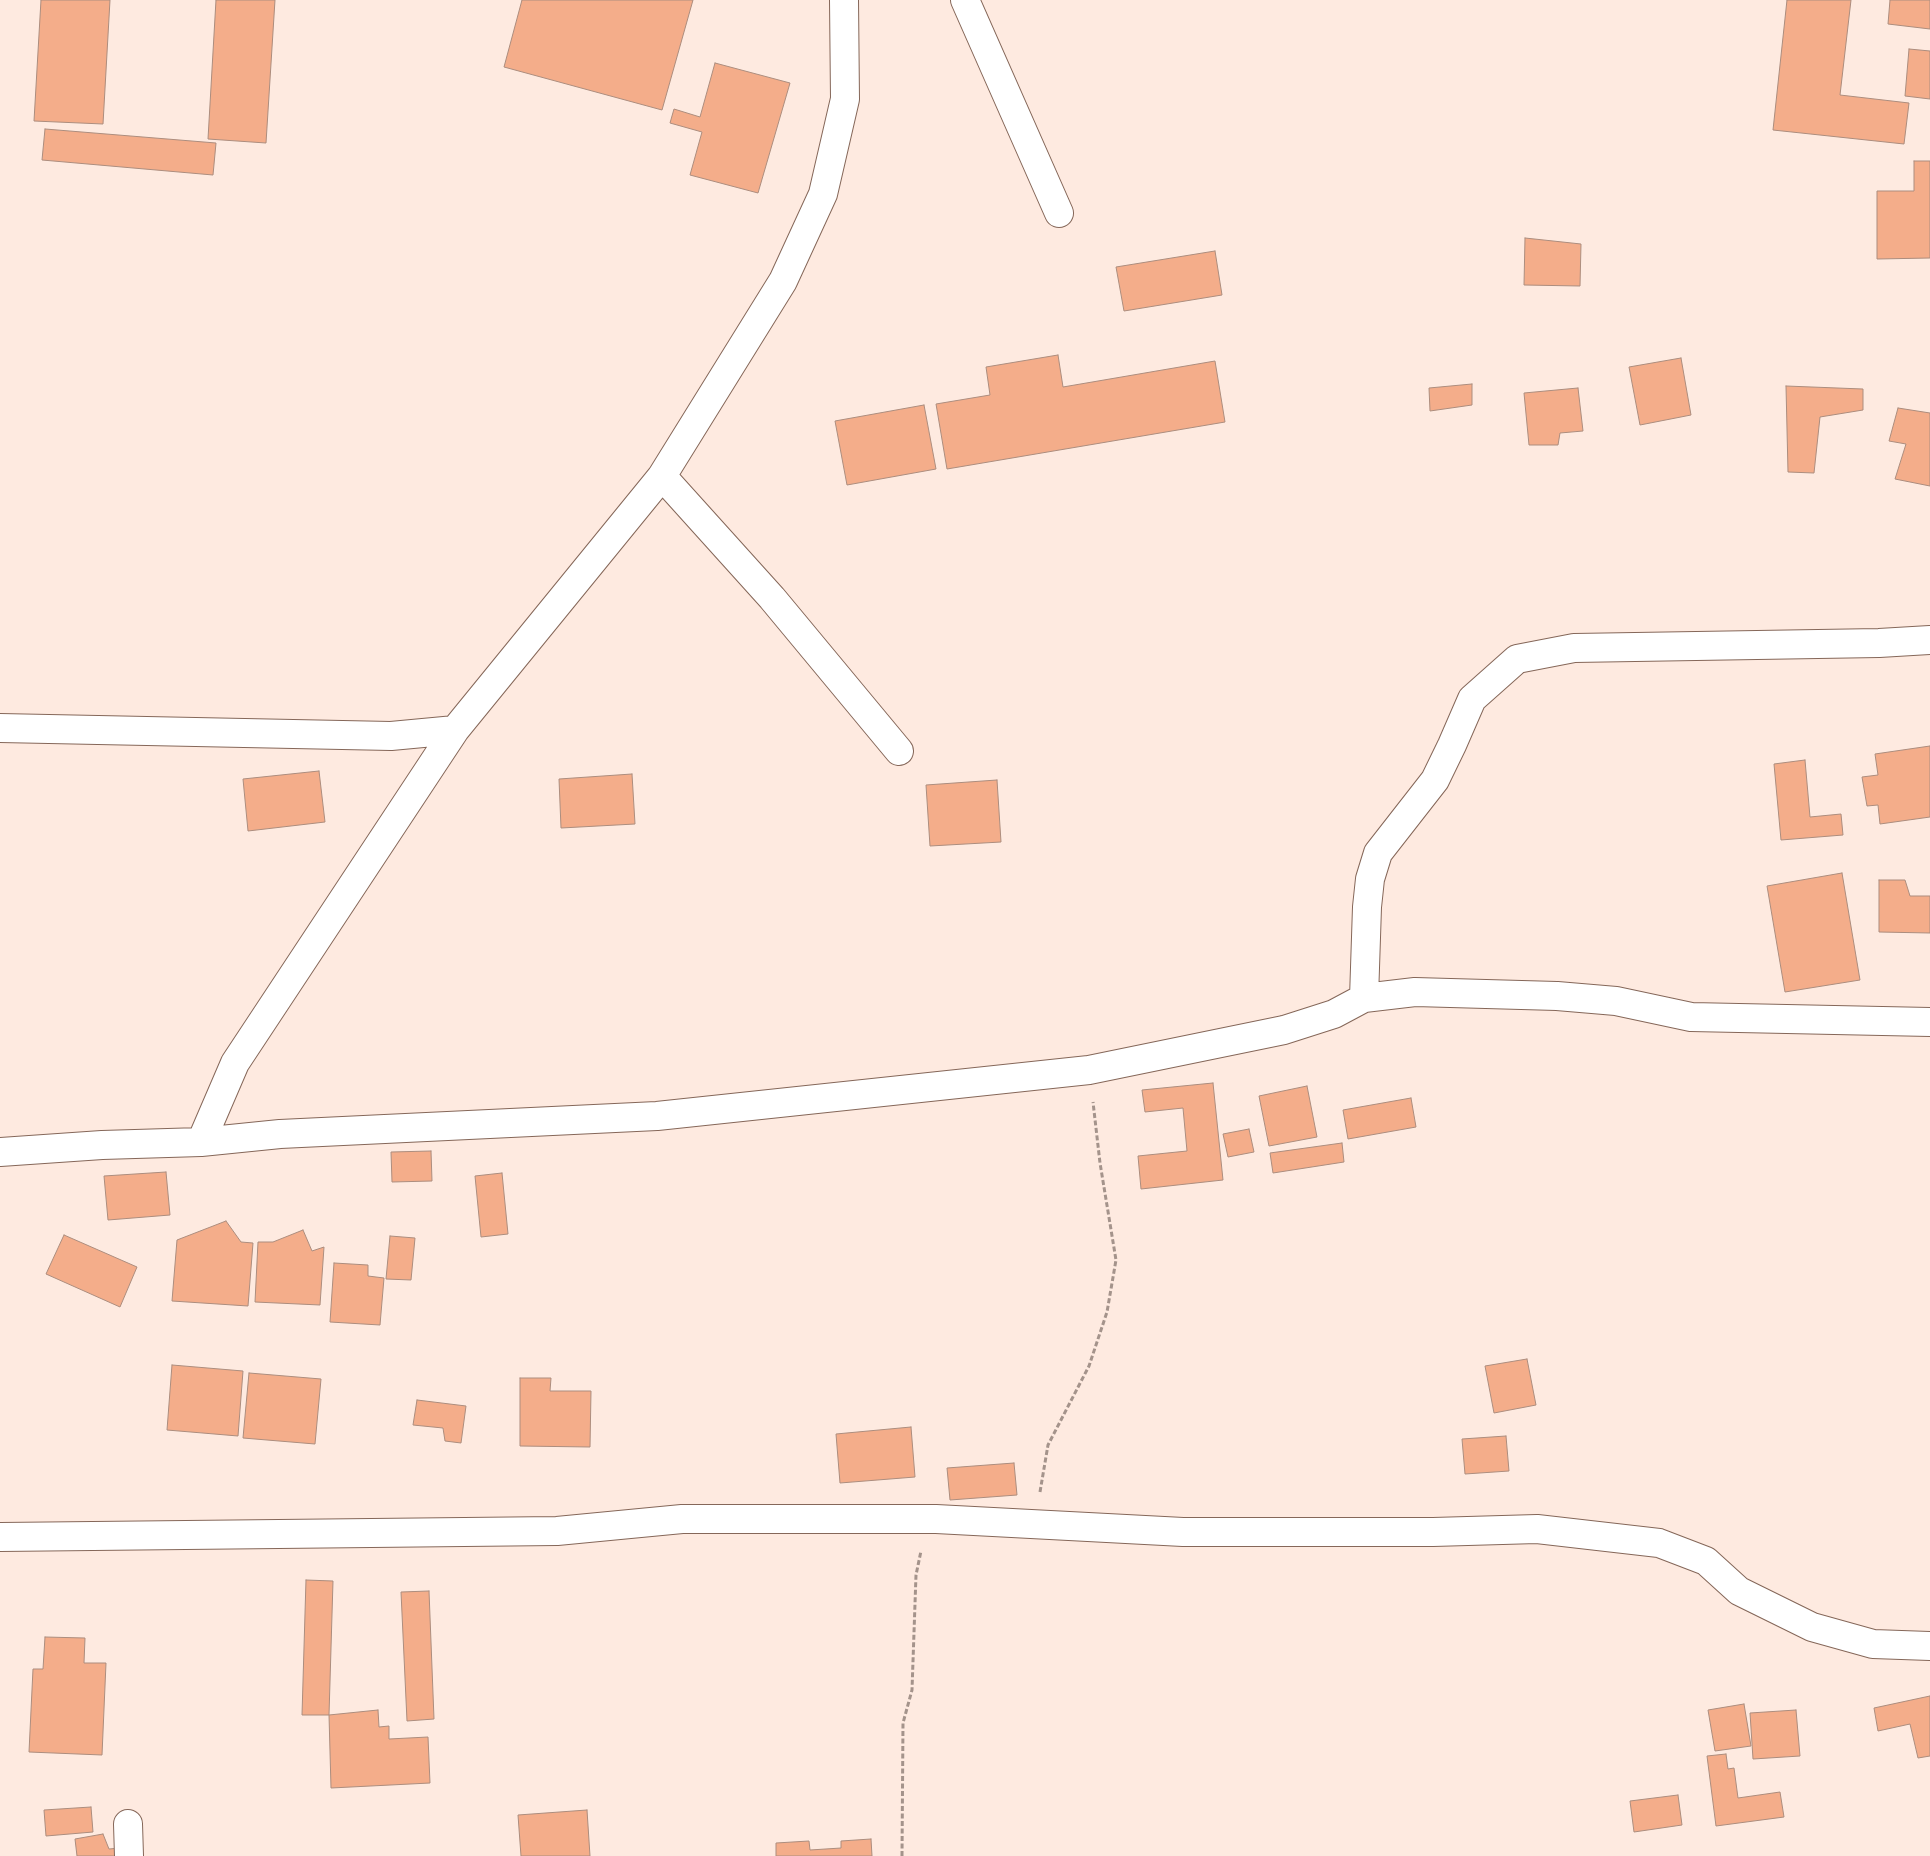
<!DOCTYPE html>
<style>
body{margin:0}
canvas{display:block;background:#feeae0}
</style>
<canvas width="1930" height="1856"></canvas>
<script>
const g = document.querySelector('canvas').getContext('2d');
g.lineJoin = 'round';
function paint(path, color) { g.fillStyle = color; g.fill(path, 'evenodd'); }
const shape = rows => new Path2D(rows.map(r => 'M' + r).join(''));
function stroke(path, color, width, dash) { g.strokeStyle = color; g.lineWidth = width; g.lineCap = dash ? 'butt' : 'round'; g.setLineDash(dash || []); g.stroke(path); }
const building = shape([
 [41,0,110,0,103,124,34,121,41,0],
 [216,0,275,0,266,143,208,139,216,0],
 [522,0,693,0,662,110,504,67,522,0],
 [1787,0,1851,0,1840,95,1909,103,1904,144,1773,130,1787,0],
 [1890,0,1930,0,1930,29,1888,24,1890,0],
 [1909,49,1930,51,1930,99,1905,96,1909,49],
 [715,63,790,83,758,193,690,175,702,132,670,123,674,109,700,117,715,63],
 [45,129,216,143,213,175,42,160,45,129],
 [1914,161,1930,161,1930,258,1877,259,1877,191,1914,191,1914,161],
 [1525,238,1581,244,1580,286,1524,285,1525,238],
 [1215,251,1222,295,1124,311,1116,267,1215,251],
 [1058,355,1063,387,1215,361,1225,422,947,469,936,404,990,395,986,367,1058,355],
 [1681,358,1691,415,1640,425,1629,367,1681,358],
 [1472,384,1472,405,1430,411,1429,388,1472,384],
 [1786,386,1863,389,1863,410,1820,417,1814,473,1788,472,1786,386],
 [1578,388,1583,431,1560,433,1558,445,1529,445,1524,393,1578,388],
 [924,405,936,469,847,485,835,421,924,405],
 [1898,408,1930,413,1930,486,1895,479,1906,444,1889,441,1898,408],
 [1930,746,1930,817,1880,824,1878,805,1867,806,1862,777,1878,775,1875,754,1930,746],
 [1805,760,1810,817,1841,814,1843,835,1781,840,1774,764,1805,760],
 [319,771,325,822,248,831,243,779,319,771],
 [632,774,635,824,561,828,559,779,632,774],
 [997,780,1001,842,930,846,926,785,997,780],
 [1842,873,1860,980,1785,992,1767,886,1842,873],
 [1879,880,1905,880,1910,896,1930,896,1930,933,1879,932,1879,880],
 [1213,1083,1223,1180,1141,1189,1138,1156,1187,1151,1183,1108,1145,1112,1142,1090,1213,1083],
 [1307,1086,1317,1137,1269,1146,1259,1096,1307,1086],
 [1411,1098,1416,1127,1348,1139,1343,1110,1411,1098],
 [1249,1129,1254,1152,1228,1157,1223,1134,1249,1129],
 [1342,1143,1344,1162,1273,1173,1270,1153,1342,1143],
 [431,1151,432,1181,392,1182,391,1152,431,1151],
 [166,1172,170,1215,108,1220,104,1176,166,1172],
 [502,1173,508,1234,481,1237,475,1176,502,1173],
 [226,1221,241,1242,253,1243,248,1306,172,1301,177,1240,226,1221],
 [303,1230,312,1251,324,1247,320,1305,255,1302,258,1242,273,1242,303,1230],
 [64,1235,137,1267,120,1307,46,1274,64,1235],
 [390,1236,415,1238,411,1280,386,1279,390,1236],
 [334,1263,368,1265,368,1276,384,1278,380,1325,330,1322,334,1263],
 [1527,1359,1536,1405,1494,1413,1485,1366,1527,1359],
 [172,1365,243,1371,238,1436,167,1430,172,1365],
 [249,1373,321,1379,315,1444,243,1438,249,1373],
 [520,1378,551,1378,550,1391,591,1391,590,1447,520,1446,520,1378],
 [417,1400,466,1406,461,1443,445,1441,443,1428,413,1425,417,1400],
 [911,1427,915,1477,840,1483,836,1434,911,1427],
 [1506,1436,1509,1471,1465,1474,1462,1439,1506,1436],
 [1014,1463,1017,1495,950,1500,947,1468,1014,1463],
 [306,1580,333,1581,329,1715,302,1715,306,1580],
 [429,1591,434,1719,407,1721,401,1592,429,1591],
 [45,1637,85,1638,84,1663,106,1663,102,1755,29,1752,33,1669,43,1669,45,1637],
 [1930,1696,1930,1756,1918,1758,1910,1724,1878,1731,1874,1708,1930,1696],
 [1744,1704,1751,1746,1715,1751,1708,1710,1744,1704],
 [378,1710,379,1727,389,1726,389,1739,428,1737,430,1783,331,1788,329,1715,378,1710],
 [1796,1710,1800,1756,1753,1759,1750,1713,1796,1710],
 [1726,1754,1728,1769,1734,1768,1738,1798,1780,1792,1784,1817,1716,1826,1707,1756,1726,1754],
 [1678,1795,1682,1825,1634,1832,1630,1801,1678,1795],
 [91,1807,93,1832,46,1836,44,1810,91,1807],
 [587,1810,590,1856,521,1856,518,1815,587,1810],
 [103,1834,109,1849,120,1848,121,1856,77,1856,75,1839,103,1834],
 [871,1839,872,1856,776,1856,776,1843,809,1841,810,1850,841,1848,841,1841,871,1839]
]);
const path = shape([
 [1040,1492,1048,1445,1089,1366,1107,1312,1116,1260,1100,1163,1093,1102],
 [902,1856,903,1723,912,1690,916,1575,921,1551]
]);
const minor = shape([
 [965,0,1059,213],
 [662,476,772,598,899,751],
 [0,728,391,736,455,730],
 [1364,998,1367,907,1370,879,1378,853,1435,780,1452,745,1472,699,1517,659,1574,648,1879,643,1930,640],
 [201,1142,235,1063,455,730,662,476,783,281,823,194,845,99,844,0],
 [0,1152,102,1145,201,1142,280,1134,657,1116,1089,1070,1284,1030,1334,1014,1364,998,1415,992,1557,996,1616,1001,1691,1017,1930,1022],
 [0,1537,557,1531,682,1519,936,1519,1183,1532,1433,1532,1537,1529,1659,1543,1706,1561,1739,1591,1812,1627,1873,1644,1930,1646],
 [128,1824,129,1856]
]);
paint(building, '#f4ad8a');
stroke(building, '#ac8d7e', 1);
stroke(minor, '#856759', 30);
stroke(path, '#a4938b', 3, [5, 2.5]);
stroke(minor, '#fff', 28);
</script>
